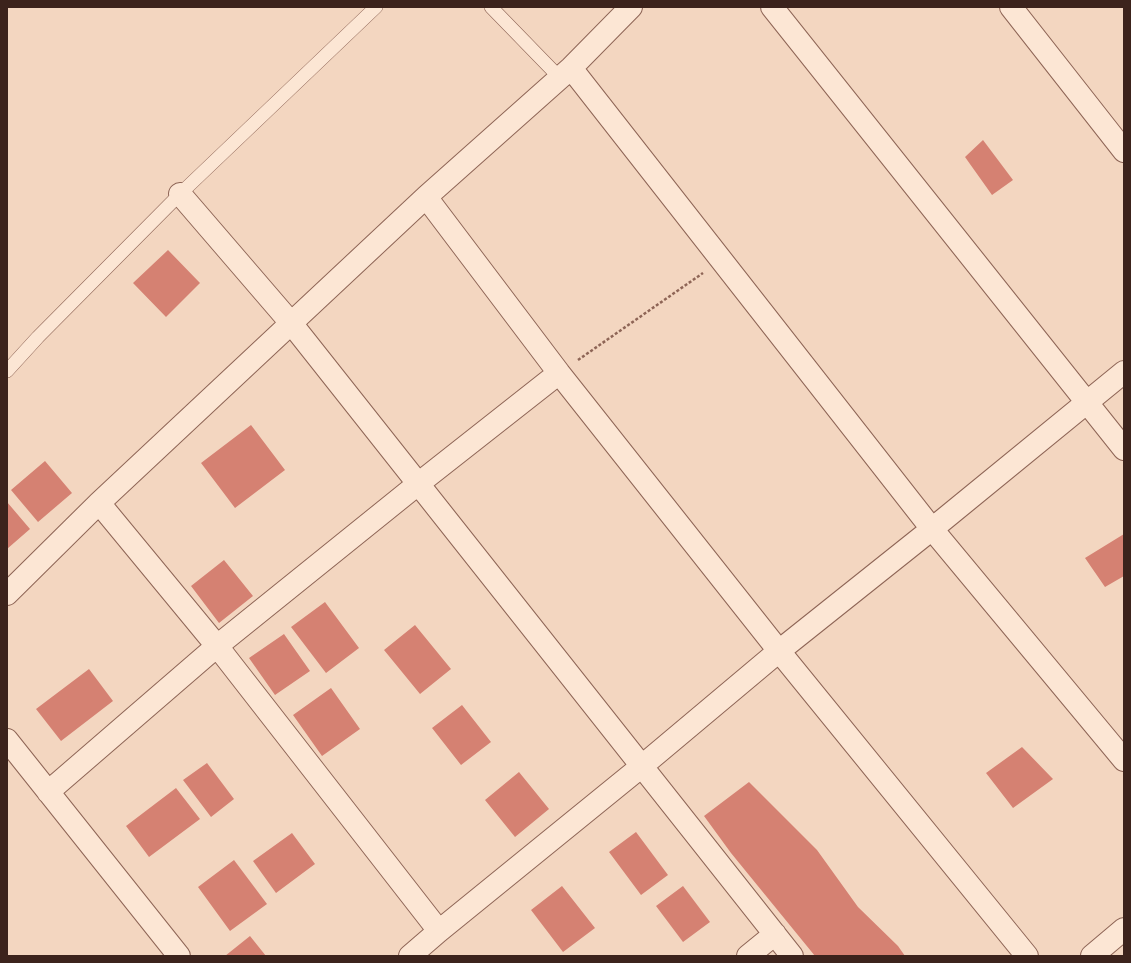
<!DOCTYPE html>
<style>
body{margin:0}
#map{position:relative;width:1131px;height:963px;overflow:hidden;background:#f3d6c0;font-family:"Crimson Pro",serif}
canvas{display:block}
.frame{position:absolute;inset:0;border:8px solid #3c231c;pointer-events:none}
</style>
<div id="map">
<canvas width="1131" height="963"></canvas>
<div class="frame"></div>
</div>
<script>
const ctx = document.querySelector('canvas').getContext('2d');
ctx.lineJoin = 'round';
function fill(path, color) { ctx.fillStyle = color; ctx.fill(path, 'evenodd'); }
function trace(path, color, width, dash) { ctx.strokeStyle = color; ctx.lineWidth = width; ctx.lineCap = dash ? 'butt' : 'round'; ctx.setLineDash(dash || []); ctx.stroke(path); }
const building = new Path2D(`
 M983,140L1013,180L992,195L965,157Z
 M168,250L200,283L166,317L133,283Z
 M251,425L285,470L235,508L201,463Z
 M45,461L72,493L38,522L11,490Z
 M7,502L30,529L7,549Z
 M1124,534V576L1105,587L1085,558Z
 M224,560L253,596L219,623L191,586Z
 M325,602L359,648L326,673L291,627Z
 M415,625L451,669L420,694L384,650Z
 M284,634L310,671L275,695L249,658Z
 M89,669L113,701L61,741L36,709Z
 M331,688L360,729L322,756L293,715Z
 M462,705L491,742L461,765L432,728Z
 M1022,747L1053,779L1013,808L986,773Z
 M207,763L234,799L211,817L183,780Z
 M519,772L549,809L515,837L485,800Z
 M749,782L817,850L858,907L898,946L905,956H815L731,853L704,816Z
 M176,788L200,819L149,857L126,826Z
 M636,832L668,875L641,895L609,852Z
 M292,833L315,864L276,893L253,861Z
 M234,860L267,904L230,931L198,887Z
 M562,886L595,928L563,952L531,910Z
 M683,886L710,922L683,942L656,906Z
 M250,936L266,956H225Z`);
const path = new Path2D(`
 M578,360L703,273`);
const service = new Path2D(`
 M491,7L560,78
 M7,371L38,337L180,194L376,7`);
const minor = new Path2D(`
 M772,7L1124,449
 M1011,7L1124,151
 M571,68L932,529L1124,760
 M180,194L291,323L792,956
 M426,197L559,373L779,651L1027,956
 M99,503L217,646L439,931
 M7,594L99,503L426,197L571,68L631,7
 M7,740L179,956
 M48,792L217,646L418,484L559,373
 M410,956L439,931L642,766L779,651L932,529L1124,372
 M748,956L775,934
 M1092,956L1124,929`);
fill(building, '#d58172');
trace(service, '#8e6556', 14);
trace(minor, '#8e6556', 24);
trace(path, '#8e6556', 2.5, [3, 2]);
trace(service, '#fce6d4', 13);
trace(minor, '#fce6d4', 22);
</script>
